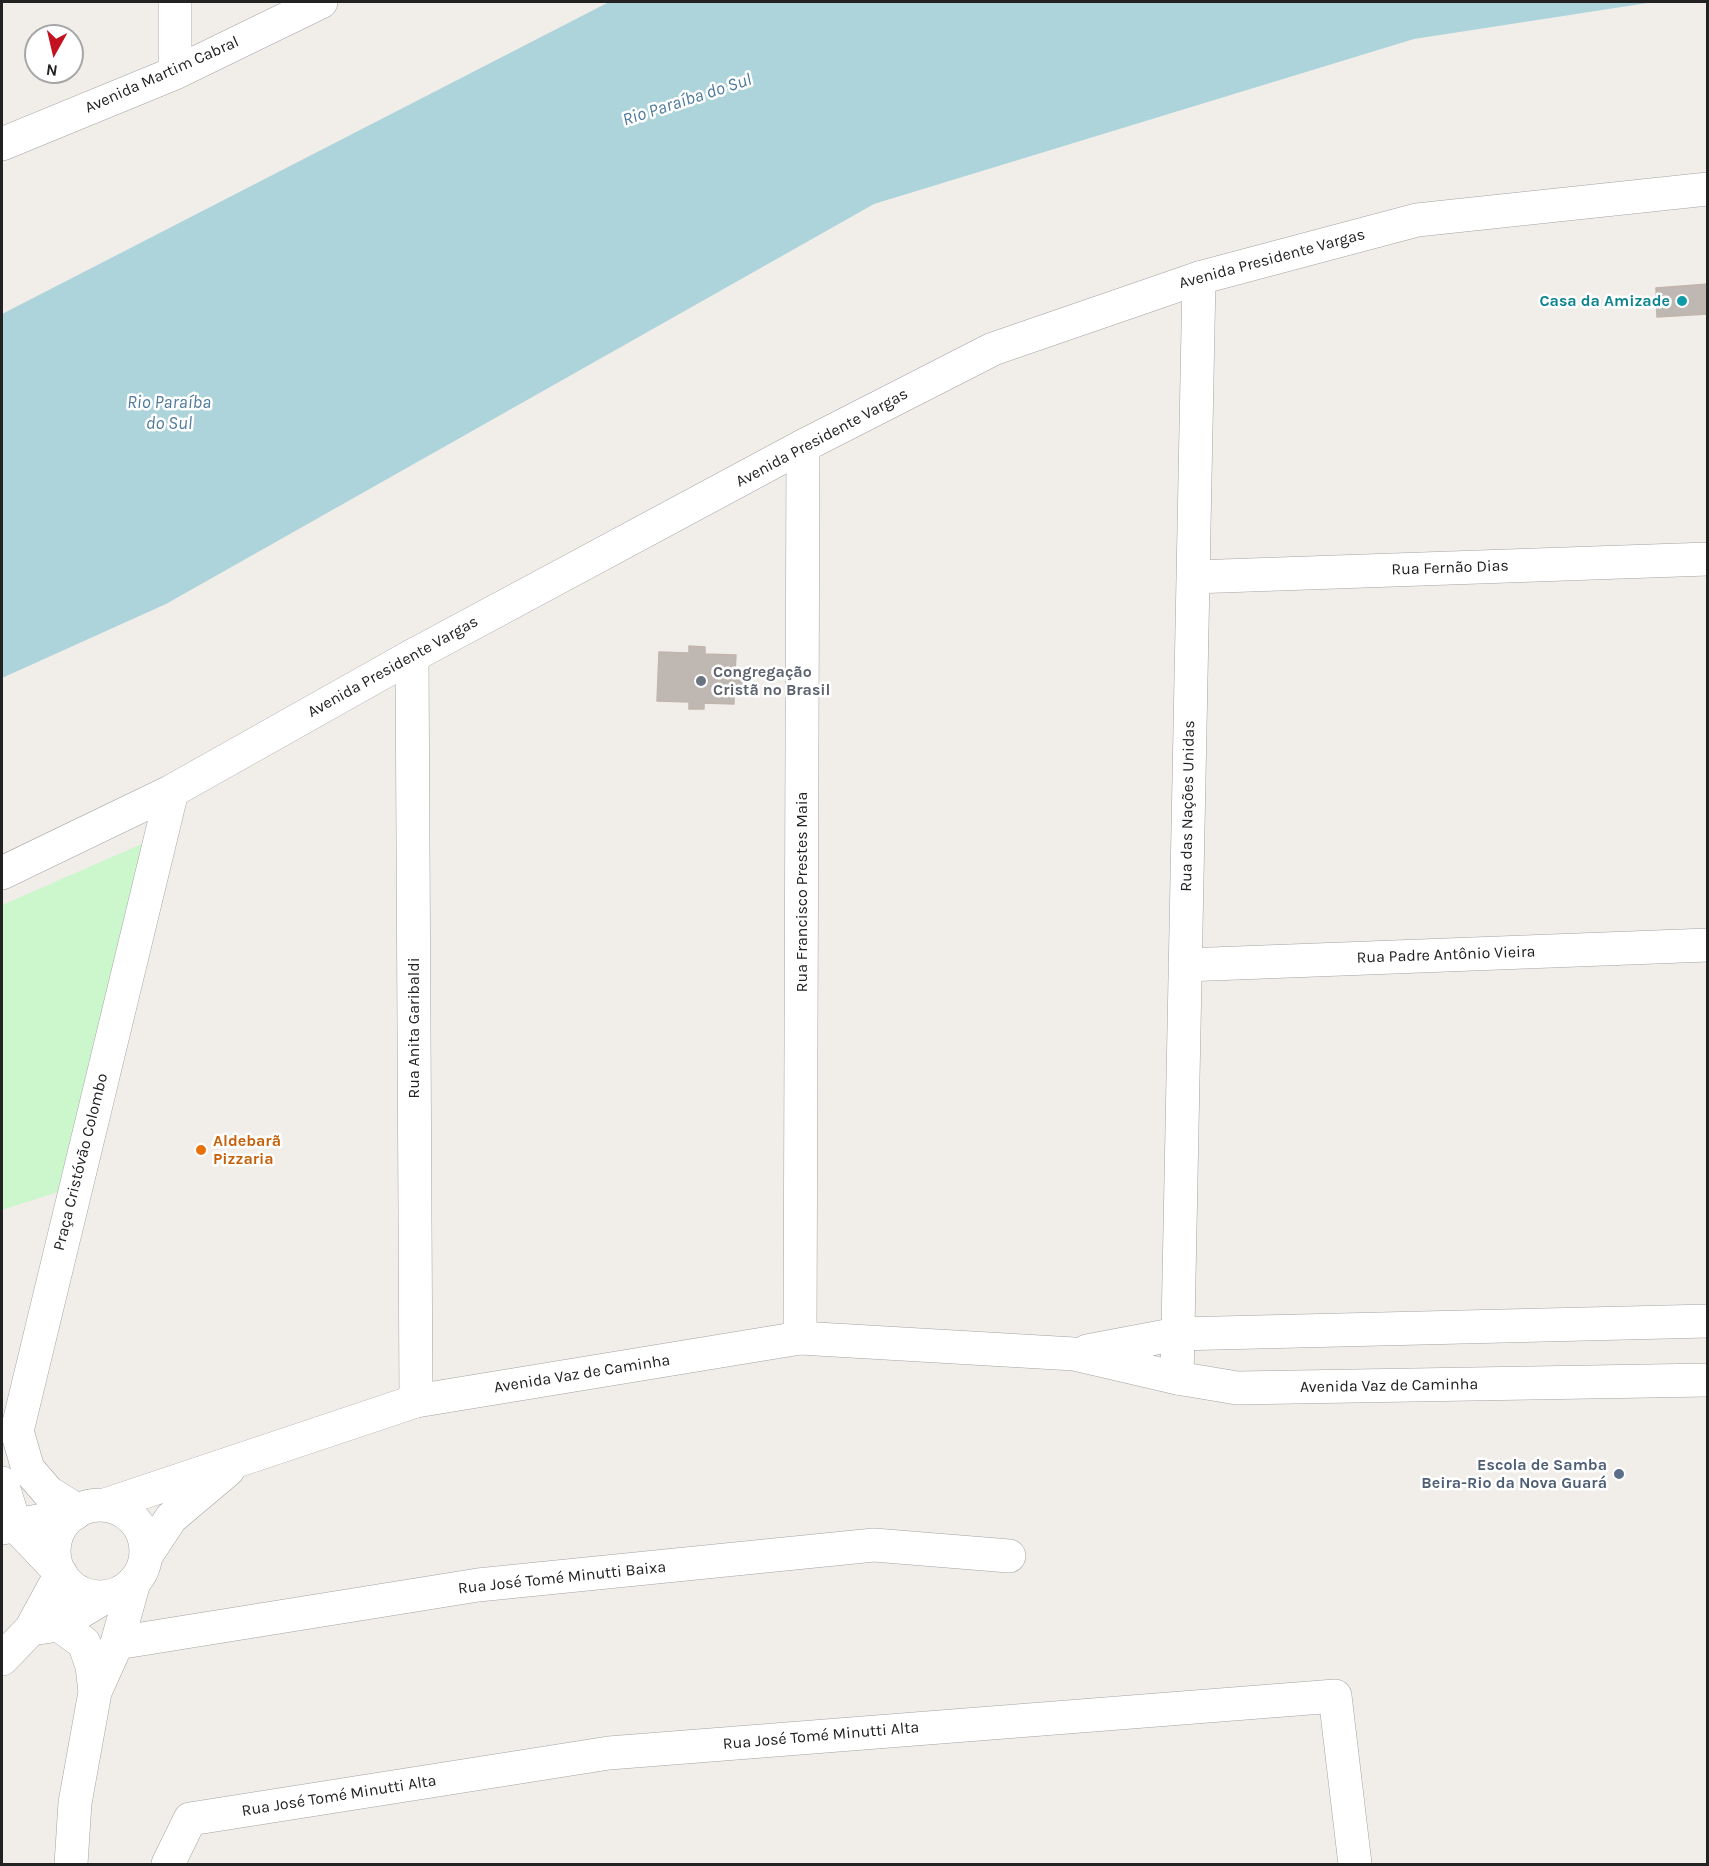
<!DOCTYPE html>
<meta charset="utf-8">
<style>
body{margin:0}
#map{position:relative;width:1709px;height:1866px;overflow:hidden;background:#f1eeea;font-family:Karla,sans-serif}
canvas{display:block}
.frame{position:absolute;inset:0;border:3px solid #222;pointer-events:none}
.north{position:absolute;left:24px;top:24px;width:60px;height:60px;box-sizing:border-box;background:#fff;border:2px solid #a7a7a7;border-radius:50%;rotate:188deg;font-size:16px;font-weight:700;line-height:24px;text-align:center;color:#222}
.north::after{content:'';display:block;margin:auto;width:21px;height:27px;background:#c3111f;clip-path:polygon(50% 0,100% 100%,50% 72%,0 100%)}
</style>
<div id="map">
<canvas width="1709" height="1866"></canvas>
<div class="frame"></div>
<div class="north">N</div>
</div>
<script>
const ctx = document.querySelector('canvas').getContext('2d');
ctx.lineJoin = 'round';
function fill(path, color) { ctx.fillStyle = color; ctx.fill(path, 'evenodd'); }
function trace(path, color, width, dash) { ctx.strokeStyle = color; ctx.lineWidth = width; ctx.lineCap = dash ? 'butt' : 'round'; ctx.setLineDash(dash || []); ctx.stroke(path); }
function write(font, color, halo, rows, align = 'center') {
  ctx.font = font + ' Karla,sans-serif'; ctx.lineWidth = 5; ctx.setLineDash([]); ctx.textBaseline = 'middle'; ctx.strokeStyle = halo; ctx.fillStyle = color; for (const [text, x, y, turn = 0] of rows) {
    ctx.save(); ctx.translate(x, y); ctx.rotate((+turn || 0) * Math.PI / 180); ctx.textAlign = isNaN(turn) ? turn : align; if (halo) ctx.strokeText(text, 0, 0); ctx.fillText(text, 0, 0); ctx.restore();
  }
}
const park = new Path2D(`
 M144,843L58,1192L2,1210V905Z`);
const water = new Path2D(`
 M609,2H1654L1414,39L874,204L166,604L2,678V314Z`);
const building = new Path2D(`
 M1708,284V314L1657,317L1656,288Z
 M689,646L705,647V654L736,655L735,671H744L743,691H734V704L704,703V709H689V702L657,701L659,652L689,653Z`);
const minor = new Path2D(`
 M175,73V2
 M2,144L175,73L321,2
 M1193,577L1708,559
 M412,656L416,1401
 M1185,965L1708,945
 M800,1338L803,446
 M1177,1378L1199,278
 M2,1528L74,1514
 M59,1625L105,1597
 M31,1629L59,1625L84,1643L92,1666L95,1692
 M117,1643L478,1585L874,1545L1009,1556
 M2,1659L31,1629L61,1574
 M71,1864L75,1803L95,1692L117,1643L134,1582
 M168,1864L190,1819L609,1753L1335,1696L1355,1864`);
const tertiary = new Path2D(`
 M2,873L172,791L412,656L803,446L993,349L1199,278L1417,220L1708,189
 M1087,1351L1177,1334L1708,1321
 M2,1483L15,1525L58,1570
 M105,1505L416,1401L800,1338L1074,1354L1177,1378L1237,1388L1708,1380
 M54 1551a46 46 0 1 1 92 0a46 46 0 1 1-92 0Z
 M78,1511L48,1492L28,1469L17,1431L172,791
 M146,1556L171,1518L228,1470`);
const markers = [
 [1682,301,6,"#0f9aa8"],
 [701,681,6,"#6b7280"],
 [201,1150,6,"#e8710a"],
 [1619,1474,6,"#5c6f8a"]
];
const streetNames = [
 ["Avenida Martim Cabral",162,75,-24],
 ["Avenida Presidente Vargas",1272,259,-15],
 ["Avenida Presidente Vargas",822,438,-28],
 ["Rua Fernão Dias",1450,568,-2],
 ["Avenida Presidente Vargas",393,667,-29],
 ["Rua das Nações Unidas",1188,806,-89],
 ["Rua Francisco Prestes Maia",802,892,-90],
 ["Rua Padre Antônio Vieira",1446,955,-2],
 ["Rua Anita Garibaldi",414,1028,-90],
 ["Praça Cristóvão Colombo",81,1162,-76],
 ["Avenida Vaz de Caminha",582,1374,-9],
 ["Avenida Vaz de Caminha",1389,1386,-1],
 ["Rua José Tomé Minutti Baixa",562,1578,-6],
 ["Rua José Tomé Minutti Alta",821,1736,-5],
 ["Rua José Tomé Minutti Alta",339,1796,-9]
];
const cultureNames = [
 ["Casa da Amizade",1670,301]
];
const worshipNames = [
 ["Congregação",713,672],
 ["Cristã no Brasil",713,690]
];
const foodNames = [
 ["Aldebarã",213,1141],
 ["Pizzaria",213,1159]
];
const serviceNames = [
 ["Escola de Samba",1607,1465],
 ["Beira-Rio da Nova Guará",1607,1483]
];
const waterNames = [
 ["Rio Paraíba do Sul",687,100,-18],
 ["Rio Paraíba",169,403],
 ["do Sul",169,424]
];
fill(park, '#ccf6cc');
fill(water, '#aed4db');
fill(building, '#bfb7b2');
trace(building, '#c2b5ad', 1.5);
trace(minor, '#a3a3a3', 34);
trace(tertiary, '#a3a3a3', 34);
trace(minor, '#fff', 33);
trace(tertiary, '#fff', 33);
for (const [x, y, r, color] of markers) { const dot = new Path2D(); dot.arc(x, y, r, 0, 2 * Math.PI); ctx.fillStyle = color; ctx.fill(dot); trace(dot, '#fff', 2); }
write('16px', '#222', '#fff', streetNames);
write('bold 16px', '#0d838f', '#fff', cultureNames, 'right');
write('bold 16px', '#5b616d', '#fff', worshipNames, 'left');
write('bold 16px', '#c56008', '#fff', foodNames, 'left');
write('bold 16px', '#4e5e75', '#fff', serviceNames, 'right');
write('italic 18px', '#4e7a9c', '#fff', waterNames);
</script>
